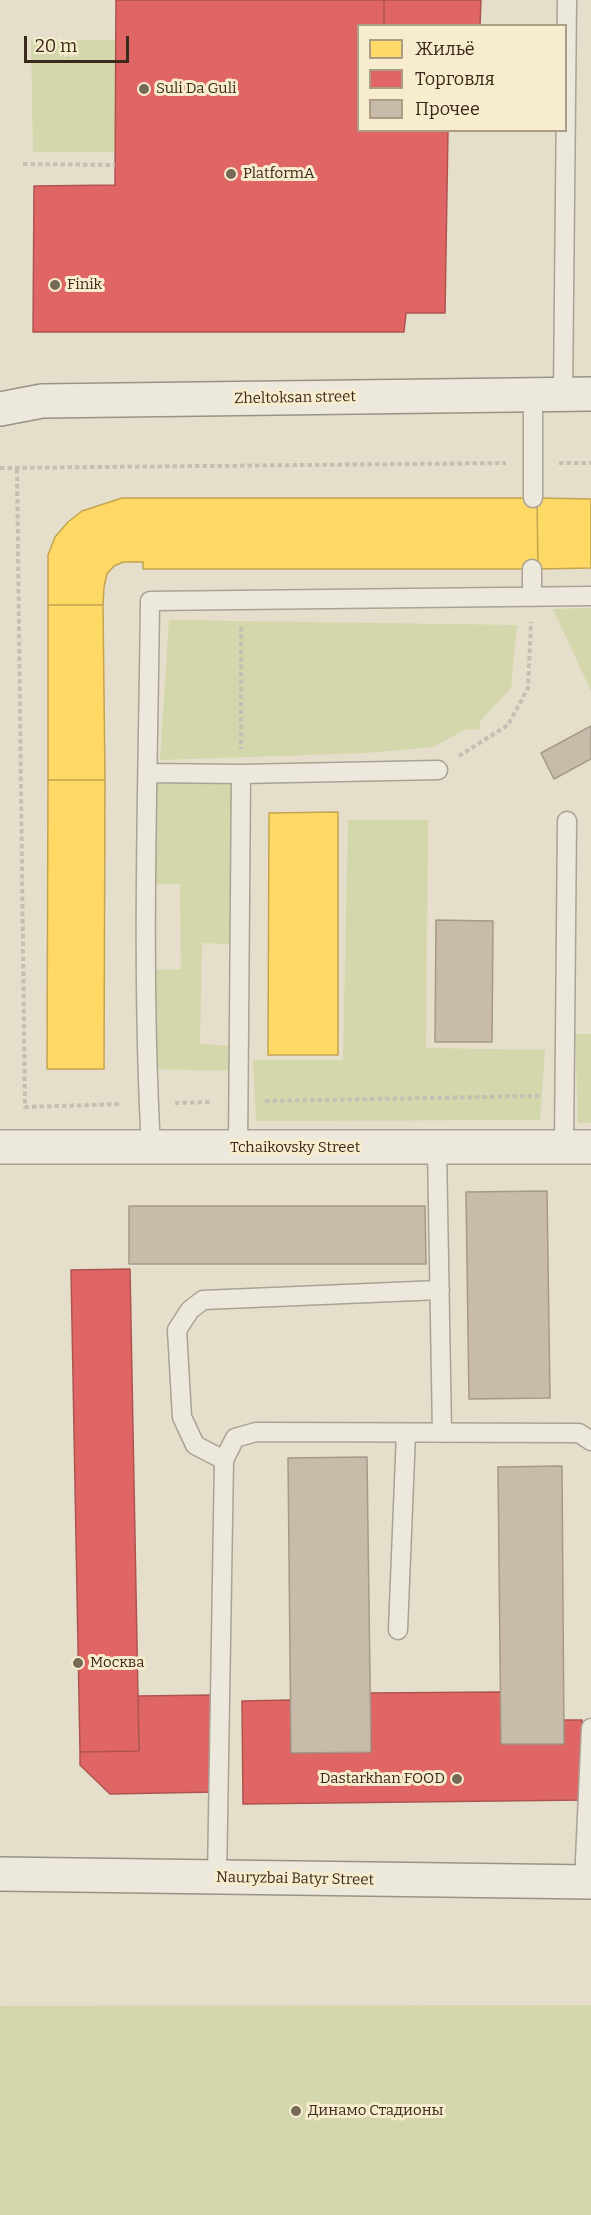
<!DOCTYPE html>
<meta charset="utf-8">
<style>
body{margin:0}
#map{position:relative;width:591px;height:2215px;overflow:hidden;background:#e5deca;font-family:Bitter,serif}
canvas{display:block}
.legend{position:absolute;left:357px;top:24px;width:210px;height:108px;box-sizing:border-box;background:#f8ecce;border:2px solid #ac9e86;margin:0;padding:8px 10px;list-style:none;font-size:18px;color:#392a1b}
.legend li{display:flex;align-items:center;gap:12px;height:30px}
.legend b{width:30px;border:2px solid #ac9e86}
.scale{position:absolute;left:24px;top:36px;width:105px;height:27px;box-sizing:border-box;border:3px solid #392a1b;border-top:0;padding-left:8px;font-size:18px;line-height:21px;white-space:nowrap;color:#392a1b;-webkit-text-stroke:4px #f8ecce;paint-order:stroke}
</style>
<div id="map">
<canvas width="591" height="2215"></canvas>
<ul class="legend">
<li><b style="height:16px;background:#ffd966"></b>Жильё</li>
<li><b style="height:16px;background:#e06666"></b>Торговля</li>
<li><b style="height:16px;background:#c9bbaa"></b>Прочее</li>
</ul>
<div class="scale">20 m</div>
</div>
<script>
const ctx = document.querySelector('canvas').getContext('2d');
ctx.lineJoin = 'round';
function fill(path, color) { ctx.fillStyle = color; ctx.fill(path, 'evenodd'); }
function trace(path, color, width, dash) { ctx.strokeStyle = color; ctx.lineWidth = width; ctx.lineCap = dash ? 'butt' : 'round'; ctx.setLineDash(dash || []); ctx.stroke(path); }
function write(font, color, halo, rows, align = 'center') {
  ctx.font = font + ' Bitter,serif'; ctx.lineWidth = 6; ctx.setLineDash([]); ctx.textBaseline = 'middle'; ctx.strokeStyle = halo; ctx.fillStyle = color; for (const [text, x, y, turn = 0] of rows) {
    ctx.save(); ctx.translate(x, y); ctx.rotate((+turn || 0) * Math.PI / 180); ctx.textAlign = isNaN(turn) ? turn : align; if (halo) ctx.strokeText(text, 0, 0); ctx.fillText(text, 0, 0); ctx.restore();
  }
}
const green = new Path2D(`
 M116,40L115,152H33L31,41Z
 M591,608V691L553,609Z
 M169,620L517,625L511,688L480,721V729L464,730L433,747L366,753L160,760Z
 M156,778L235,780L231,944L202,943L200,1044L234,1046L233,1071L152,1069L153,970L181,969L180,884H151Z
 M348,820H428L426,1048L545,1050L540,1120L256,1121L253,1060H343Z
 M575,1034H591V1123H578Z
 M591,2005V2215H0V2006Z`);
const homes = new Path2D(`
 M122,498H537L538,569H143V562H123L114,566L107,574L104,587L103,605H48V555L55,537L68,522L82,511Z
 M537,498L591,499V568L538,569Z
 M48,605H103L105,780H48Z
 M48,780H105L104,1069H47Z
 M338,812V1055H268L269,813Z`);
const shops = new Path2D(`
 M116,0H384V26H358V130H448L445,313H406L404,332H33L34,186L115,185Z
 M384,0H481L480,26H384Z
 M130,1269L139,1751L80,1752L71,1270Z
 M501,1692V1744H564V1720H582L583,1800L243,1804L242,1701L291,1700V1753L371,1752L370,1693Z
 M214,1695L216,1792L110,1794L80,1765V1752L139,1751L138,1696Z`);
const building = new Path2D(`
 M591,726V759L554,779L541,753Z
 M436,920L493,921L492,1042H435Z
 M547,1191L550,1398L469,1399L466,1192Z
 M129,1206H425L426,1264H129Z
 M367,1457L371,1752L291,1753L288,1458Z
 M562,1466L564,1744H501L498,1467Z`);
const path = new Path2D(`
 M23,164L115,165
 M559,463H591
 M0,468L506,463
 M17,469L25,1107L122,1104
 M241,627V749
 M459,756L508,725L528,688L531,622
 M265,1101L539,1096
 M175,1103L212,1102`);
const service = new Path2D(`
 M563,394L567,0
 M533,498V394
 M532,597V569
 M149,773L241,774L238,1148
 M241,774L438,770
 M564,1147L567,821
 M151,1148C141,966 148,783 150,601L591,596
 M437,1148L442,1433
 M224,1460L195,1445L182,1417L177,1330L190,1310L203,1300L440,1290
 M398,1630L406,1433
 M217,1878L224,1460L235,1438L256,1432L579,1433L591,1441
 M584,1882L591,1728`);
const minor = new Path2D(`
 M0,1147H591`);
const secondary = new Path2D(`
 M0,409L42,401L591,394
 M0,1874L591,1882`);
const markers = [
 [144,89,6,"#756958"],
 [231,174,6,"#756958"],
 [55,285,6,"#756958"],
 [78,1663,6,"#756958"],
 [457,1779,6,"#756958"],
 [296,2111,6,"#756958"]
];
const poiNames = [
 ["Suli Da Guli",156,89],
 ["PlatformA",243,174],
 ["Finik",67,285],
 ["Москва",90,1663],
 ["Dastarkhan FOOD",445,1779,"right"],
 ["Динамо Стадионы",308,2111]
];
const streetNames = [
 ["Zheltoksan street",295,398,-1],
 ["Tchaikovsky Street",295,1148],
 ["Nauryzbai Batyr Street",295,1879,1]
];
fill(green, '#d4d6ab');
fill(homes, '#ffd966');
trace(homes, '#c4a450', 1.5);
fill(shops, '#e06666');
trace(shops, '#ae5450', 1.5);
fill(building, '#c9bbaa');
trace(building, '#a59989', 1.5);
trace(service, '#aaa294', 21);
trace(minor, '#aaa294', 36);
trace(secondary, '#999284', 36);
trace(path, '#c5bfb3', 4, [4.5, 3]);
trace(service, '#ede8dc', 18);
trace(minor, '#ede8dc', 33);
trace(secondary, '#ede8dc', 33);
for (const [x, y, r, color] of markers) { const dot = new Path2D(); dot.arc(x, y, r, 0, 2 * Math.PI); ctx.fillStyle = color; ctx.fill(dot); trace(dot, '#f8ecce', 2); }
write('15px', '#392a1b', '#f8ecce', poiNames, 'left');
write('15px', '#392a1b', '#f8ecce', streetNames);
</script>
